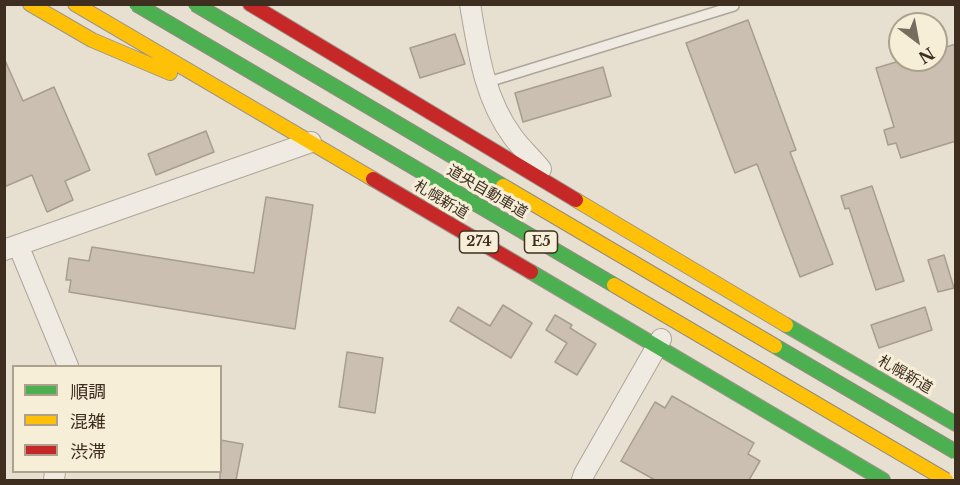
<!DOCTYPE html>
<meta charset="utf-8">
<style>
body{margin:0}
#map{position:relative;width:960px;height:485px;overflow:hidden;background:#e7e0d1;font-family:"Libre Baskerville","Noto Sans JP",serif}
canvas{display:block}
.frame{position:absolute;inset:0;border:6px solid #3d2e20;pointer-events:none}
.legend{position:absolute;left:12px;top:365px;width:210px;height:108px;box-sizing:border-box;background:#f7eed8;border:2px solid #ada18e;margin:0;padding:8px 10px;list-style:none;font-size:18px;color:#3d2e20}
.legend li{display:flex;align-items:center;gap:12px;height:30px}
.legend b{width:30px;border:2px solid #ada18e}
.north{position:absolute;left:888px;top:12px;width:60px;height:60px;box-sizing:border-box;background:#f7eed8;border:2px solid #ada18e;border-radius:50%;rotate:148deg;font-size:16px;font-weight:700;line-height:24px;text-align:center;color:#3d2e20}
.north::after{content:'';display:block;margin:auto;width:21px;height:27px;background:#786c5e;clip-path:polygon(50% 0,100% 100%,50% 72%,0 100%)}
</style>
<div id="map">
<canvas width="960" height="485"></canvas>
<div class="frame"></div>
<ul class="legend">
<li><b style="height:8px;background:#4caf50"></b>順調</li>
<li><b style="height:8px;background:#ffc107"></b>混雑</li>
<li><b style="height:8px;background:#c62828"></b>渋滞</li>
</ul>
<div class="north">N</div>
</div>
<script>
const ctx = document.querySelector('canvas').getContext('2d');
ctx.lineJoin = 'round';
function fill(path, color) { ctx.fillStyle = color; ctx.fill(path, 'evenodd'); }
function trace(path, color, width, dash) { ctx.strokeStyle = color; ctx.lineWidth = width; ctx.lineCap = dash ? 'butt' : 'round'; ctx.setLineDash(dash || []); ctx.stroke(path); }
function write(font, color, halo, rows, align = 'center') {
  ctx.font = font + ' "Libre Baskerville","Noto Sans JP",serif'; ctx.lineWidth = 6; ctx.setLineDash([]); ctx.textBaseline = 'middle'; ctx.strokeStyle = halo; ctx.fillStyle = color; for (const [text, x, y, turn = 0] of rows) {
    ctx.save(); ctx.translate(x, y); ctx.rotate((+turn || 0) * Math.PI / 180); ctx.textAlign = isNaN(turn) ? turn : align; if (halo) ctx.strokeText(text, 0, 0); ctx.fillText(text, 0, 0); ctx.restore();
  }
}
const building = new Path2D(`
 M748,20L796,150L790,152L833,264L800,277L757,164L735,173L686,43Z
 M455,34L465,64L420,78L410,48Z
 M956,44V141L901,158L896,143L888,145L884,130L894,127L876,68L903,60H936V50Z
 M4,58L23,101L54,87L90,170L65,181L73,200L47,212L32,175L4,187Z
 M603,67L611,96L523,122L515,93Z
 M206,131L214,152L156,175L148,154Z
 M872,186L904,281L876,290L849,208L845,209L841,196Z
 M266,197L313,205L295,329L69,292L71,280H66L69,258L89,261L92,247L254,273Z
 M944,255L954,288L938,292L928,260Z
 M503,305L532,323L511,358L450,321L458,307L490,326Z
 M925,307L932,330L879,348L871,325Z
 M555,315L572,325L570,328L596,344L577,375L555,362L567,343L546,330Z
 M347,352L383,358L375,413L339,407Z
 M672,396L754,443L748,454L760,461L749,480H655L621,461L655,402L665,408Z
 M220,440L243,444L236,480H220Z`);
const lane = new Path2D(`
 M485,83L734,6`);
const street = new Path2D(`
 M470,4C478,51 484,98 513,137C521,148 532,158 541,169
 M18,245L68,366
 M4,250L311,142
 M54,480L55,472
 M582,480L584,474L661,339`);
const fast = new Path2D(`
 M531,272L883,480
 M786,325L956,424`);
const slow = new Path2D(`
 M30,4L92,40L170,73
 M75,4L373,179
 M576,200L786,325`);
const jam = new Path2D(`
 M250,4L576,200
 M373,179L531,272`);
const fastBridge = new Path2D(`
 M136,4L614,285
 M195,4L503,186
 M775,346L956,452`);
const slowBridge = new Path2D(`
 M503,186L775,346
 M614,285L946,480`);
const shields = [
 [479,242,39],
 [541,242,33]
];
const shieldNames = [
 ["274",479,242],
 ["E5",541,242]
];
const streetNames = [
 ["道央自動車道",487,192,30],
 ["札幌新道",441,200,31],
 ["札幌新道",905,375,30]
];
fill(building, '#cbbfb2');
trace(building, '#a89c90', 1.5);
trace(lane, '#ada599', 12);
trace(street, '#ada599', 22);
trace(fast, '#9c958a', 16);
trace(slow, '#9c958a', 16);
trace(jam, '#9c958a', 16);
trace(lane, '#efebe3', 9);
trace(street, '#efebe3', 20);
trace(fast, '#4caf50', 14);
trace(slow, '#ffc107', 14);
trace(jam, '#c62828', 14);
trace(fastBridge, '#928b80', 16, []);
trace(slowBridge, '#928b80', 16, []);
trace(fastBridge, '#4caf50', 14);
trace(slowBridge, '#ffc107', 14);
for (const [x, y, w] of shields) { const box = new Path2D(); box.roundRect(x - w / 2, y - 11, w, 22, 4.5); ctx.fillStyle = '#f7eed8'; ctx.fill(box); trace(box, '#3d2e20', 1.5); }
write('bold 14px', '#3d2e20', null, shieldNames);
write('15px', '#3d2e20', '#f7eed8', streetNames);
</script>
